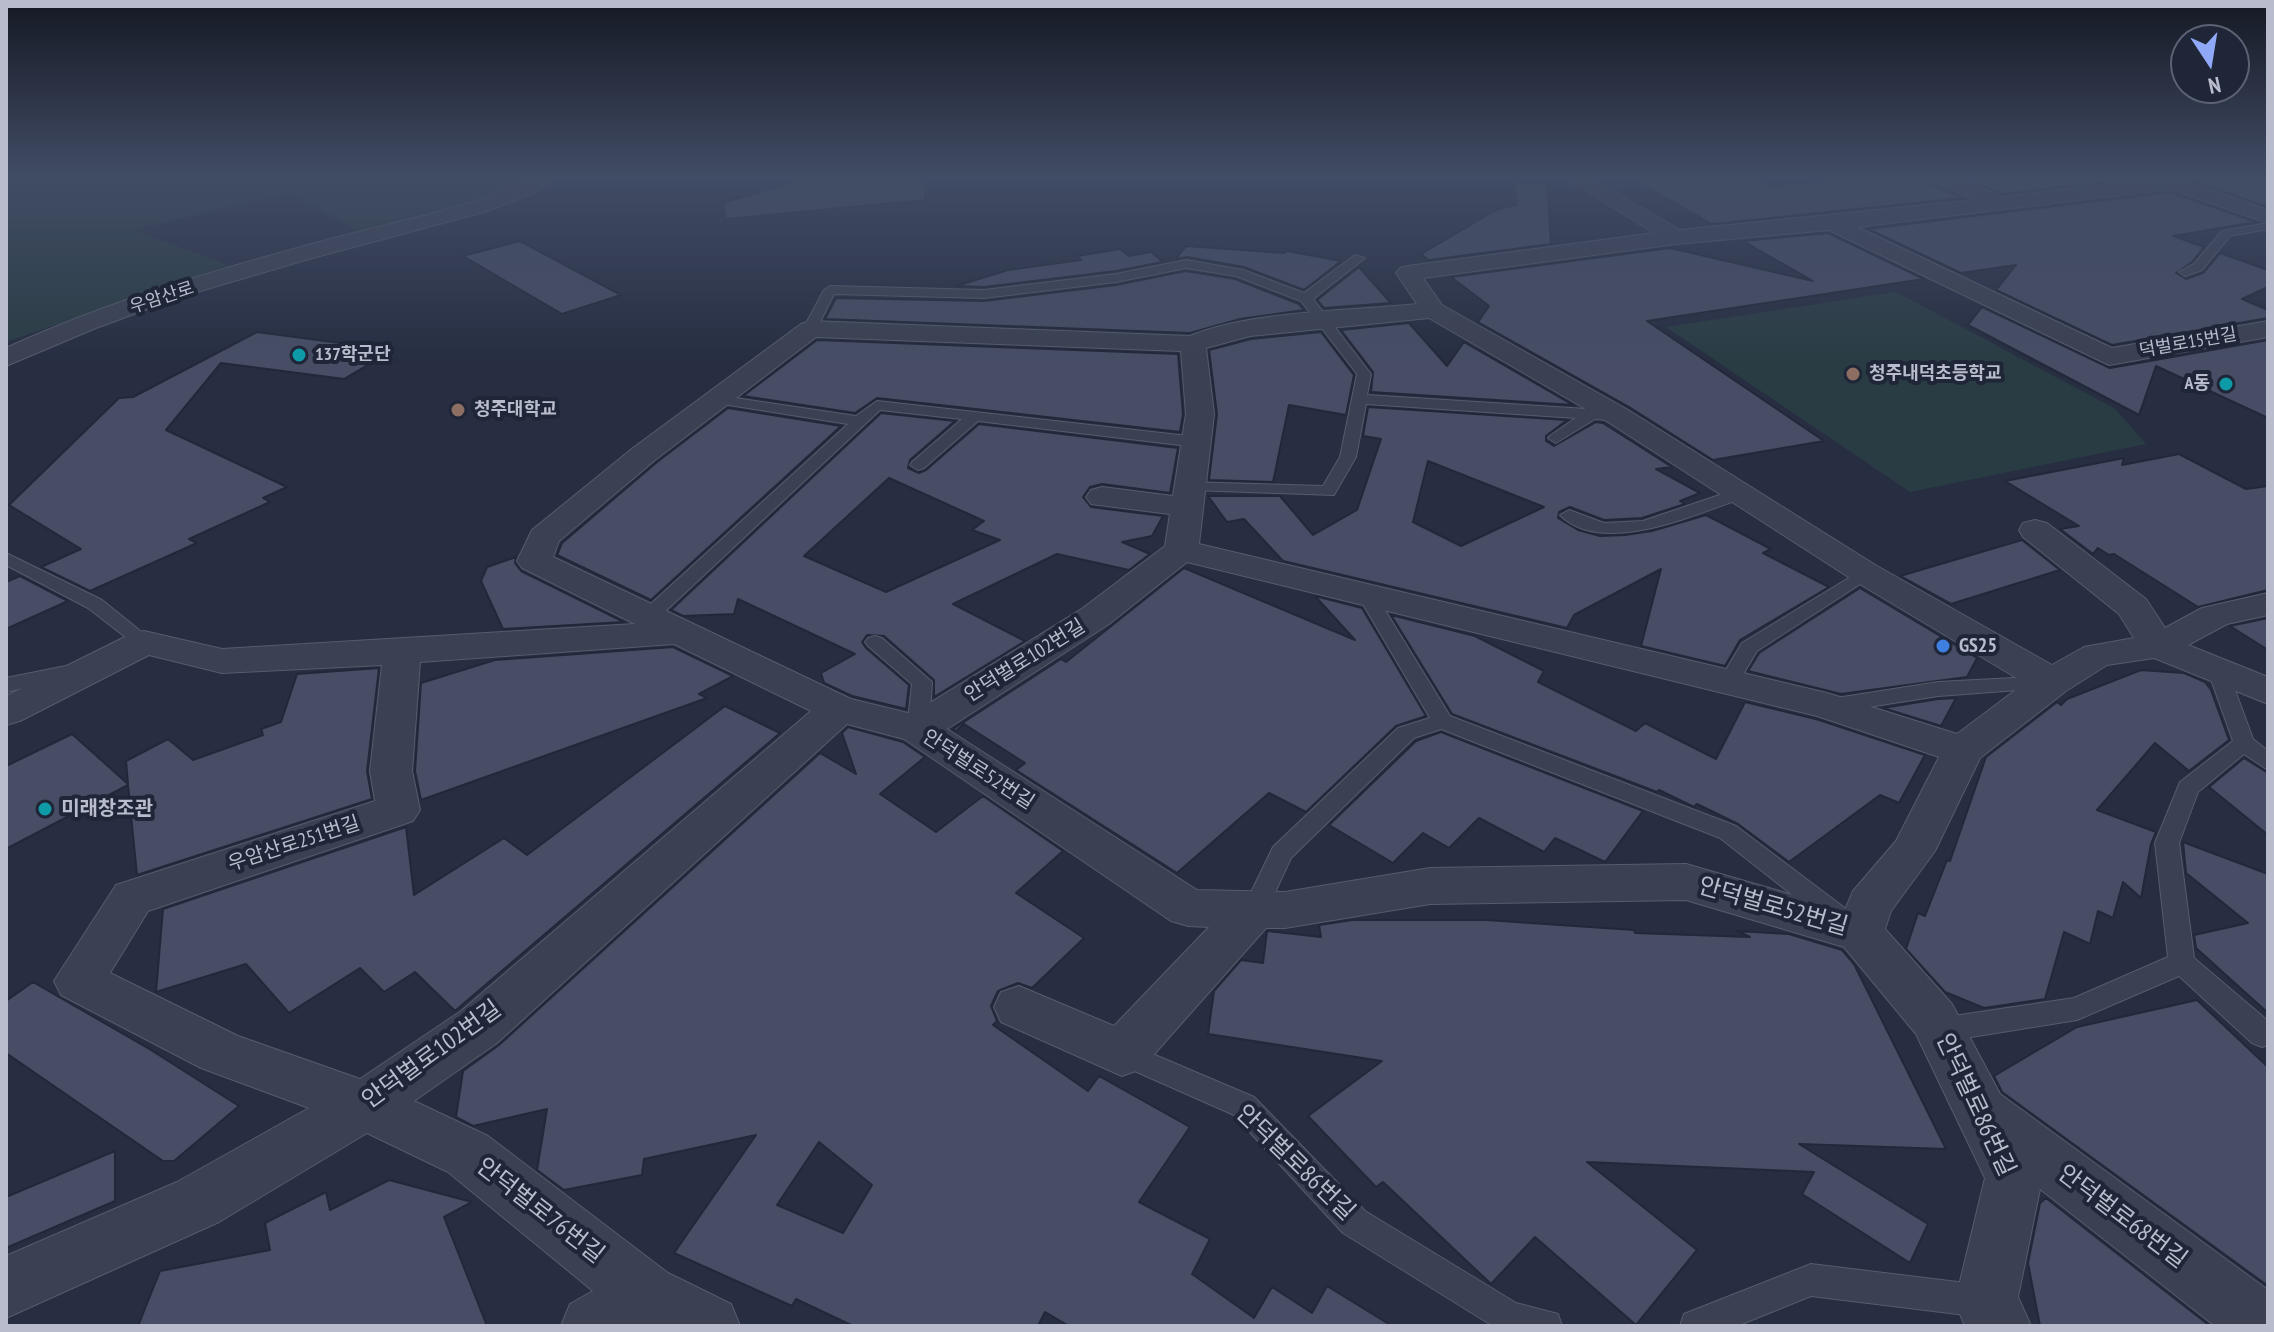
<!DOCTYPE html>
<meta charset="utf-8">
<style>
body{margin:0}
#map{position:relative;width:2274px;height:1332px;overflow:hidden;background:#272e42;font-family:"PT Sans Narrow",sans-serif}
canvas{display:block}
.frame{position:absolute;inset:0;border:8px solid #b8bccc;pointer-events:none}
.north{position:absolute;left:2170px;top:24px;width:80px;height:80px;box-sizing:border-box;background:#1f2637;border:2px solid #5c6273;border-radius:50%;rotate:168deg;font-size:22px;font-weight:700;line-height:32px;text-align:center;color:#b8bccc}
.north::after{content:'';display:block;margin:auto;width:28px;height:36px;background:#90a8f8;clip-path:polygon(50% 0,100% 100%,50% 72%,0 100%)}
</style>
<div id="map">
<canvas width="2274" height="1332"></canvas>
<div class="frame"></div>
<div class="north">N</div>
</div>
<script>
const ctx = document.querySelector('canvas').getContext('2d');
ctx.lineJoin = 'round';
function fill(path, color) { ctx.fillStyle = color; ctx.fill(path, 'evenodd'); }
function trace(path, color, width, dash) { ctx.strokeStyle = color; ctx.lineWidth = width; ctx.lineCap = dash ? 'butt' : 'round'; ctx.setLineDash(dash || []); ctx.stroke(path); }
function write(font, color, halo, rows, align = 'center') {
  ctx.font = font + ' "PT Sans Narrow","Noto Sans KR",sans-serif'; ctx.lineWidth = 8; ctx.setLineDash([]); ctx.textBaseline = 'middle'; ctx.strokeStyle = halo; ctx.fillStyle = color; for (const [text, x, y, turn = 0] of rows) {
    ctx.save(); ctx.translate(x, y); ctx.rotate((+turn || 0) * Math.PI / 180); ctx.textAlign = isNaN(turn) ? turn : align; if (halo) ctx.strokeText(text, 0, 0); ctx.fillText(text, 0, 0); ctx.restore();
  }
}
const green = new Path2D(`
 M6,176H538L505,195L361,232L289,193L133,230L228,265L6,342Z
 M1896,292L2114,408L2146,444L1910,492L1666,327Z`);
const building = new Path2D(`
 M792,176H924L925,200L726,219L723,203L793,182Z
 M1628,176H1751L1772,186L1867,176H1923L1928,183L1963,198L1712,224Z
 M1960,176H2138L2139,178L2003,194Z
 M2179,176H2268V207Z
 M1515,182L1547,184L1551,244L1429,260L1421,254L1496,210L1516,205Z
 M2170,192L2256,222L2173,236L2204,247L2192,262L2176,273L2186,279L2203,273L2220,253L2268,270V287L2242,299L2268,310V318L2112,345L1996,290L2016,265L1961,273L1868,229Z
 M1828,233L1924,279L1647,321L1824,441L1713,460L1629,407L1478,322L1489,306L1451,277L1670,248L1813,281L1743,241Z
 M520,241L621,295L562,314L463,256Z
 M1186,246L1284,253L1287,251L1341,261L1304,290L1244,267L1187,257L1176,259Z
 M1120,249L1129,256L1151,252L1163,262L1116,271L984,287L956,286L1008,270L1081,260L1077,256Z
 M1359,267L1391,303L1324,308L1317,300Z
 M1186,271L1235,279L1299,304L1304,310L1240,319L1190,333L825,319L836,298L984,301L1116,285Z
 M1982,307L2110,368L2268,340V418L2156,366L2139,415L1968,325Z
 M1409,323L1447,366L1464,342L1573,405L1371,392L1373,372L1341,330Z
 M257,332L393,350L344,379L221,363L166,430L287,487L263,498L270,502L189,539L197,543L90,591L41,567L81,549L9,505L119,398L133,397Z
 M1321,332L1354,375L1346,415L1289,405L1273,482L1209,480L1217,414L1209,350L1251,339Z
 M817,340L1178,354L1183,414L1180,432L877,398L855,413L743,396Z
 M1368,407L1567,420L1546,436V441L1554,446L1596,422L1603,423L1672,467L1656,469L1700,493L1680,501L1685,504L1642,518L1604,520L1570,507L1559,512L1558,518L1578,530L1600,536L1625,535L1652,531L1706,515L1771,549L1763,553L1829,587L1740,640L1725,666L1641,646L1661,569L1574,615L1567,628L1283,561L1244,519L1227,522L1208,496H1280L1313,535L1357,510L1381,439L1363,436ZM1428,461L1544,507L1461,546L1413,522Z
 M728,408L841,426L651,600L557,555L562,543L657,462Z
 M881,413L955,421L910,460L908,468L919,473L926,470L979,424L1178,448L1170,493L1102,484L1090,487L1083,497L1091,507L1163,516L1152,536L1122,542L1150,554L1129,570L1057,554L953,604L1025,641L934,697V680L884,636L867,635L862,642L866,648L909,685L906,709L852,696L824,683L821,673L855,654L738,599L734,614L683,616L671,610ZM889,478L984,521L972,530L1000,540L886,592L804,556Z
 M2179,454L2246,489L2268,486V590L2198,607L2114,554L2109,555L2098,548L2093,554L2060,529L2079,526L2005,481L2124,458L2122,465Z
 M2022,540L2060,570L1951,604L1900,576Z
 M516,557L515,563L521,571L624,622L503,629L481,581L487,567Z
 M1184,568L1355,640L1315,596L1362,608L1426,716L1396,726L1306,812L1269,793L1177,873L1016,770L1025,763L964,724L956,731L953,729L1061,659L1066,662Z
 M20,576L68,601L6,629V582Z
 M1860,588L1977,658L1967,677L1841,694L1748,671L1759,653Z
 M1391,615L1475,636L1544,671L1538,682L1636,731L1645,723L1716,759L1745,702L1816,719L1925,755L1899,803L1880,795L1789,862L1738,824L1697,804L1694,807L1659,790L1657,792L1452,714Z
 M2268,618V650L2230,626Z
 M673,647L733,676L699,694L707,698L421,800L415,771L421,683L495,660Z
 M379,668L367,771L372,799L137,875L128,785L6,849V766L72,734L128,784L126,761L168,739L193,760L263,735L261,729L281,722L297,674Z
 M2141,670L2184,673L2205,682L2211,690L2229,740L2189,771L2155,743L2097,810L2156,832L2151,844L2141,898L2123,882L2113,918L2098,911L2090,944L2064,932L2045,999L1984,1008L1945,992L1906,949L1918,913L1925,916L1947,860L1950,861L1986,757L2057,702L2061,705L2067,699Z
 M1956,698L1941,726L1883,708L1938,699Z
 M725,706L780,733L455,1011L415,972L384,992L360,968L289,1013L246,964L156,992L163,909L406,827L414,895L504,838L527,855Z
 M848,727L903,742L925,757L880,794L936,832L983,796L1063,851L1016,893L1084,938L1032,988L1018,983L998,991L991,1006L997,1021L993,1025L1088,1091L1099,1076L1190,1127L1139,1202L1210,1239L1192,1274L1254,1318L1272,1287L1312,1313L1327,1286L1392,1326H1069L1045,1312L1038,1326H853L796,1299L792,1306L674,1253L756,1135L644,1159L642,1175L564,1190L537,1170L547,1109L473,1126L456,1117L463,1071L499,1045L820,753L856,774L842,733ZM819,1142L872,1185L843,1233L777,1205Z
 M1441,732L1643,811L1605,862L1555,838L1544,852L1479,818L1449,848L1423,833L1393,863L1329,825L1416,741Z
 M2244,758L2268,773V835L2209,787Z
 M2183,842L2268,874V1013L2196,948L2194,935L2248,923L2186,873Z
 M1352,920H1486L1634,930L1635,933L1750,937L1737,931L1789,934L1842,950L1854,964L1946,1149L1799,1144L1928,1224L1910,1263L1802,1194L1814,1172L1587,1162L1697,1250L1636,1325L1535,1237L1491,1284L1383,1182L1376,1187L1308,1116L1382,1061L1208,1034L1214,991L1241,960L1263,963L1267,931L1321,937L1319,925Z
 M33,982L151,1050L239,1106L174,1161H163L6,1053V1001Z
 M2197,1000L2268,1067V1286L2002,1092L1994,1076L2077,1027Z
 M115,1151V1201L6,1248V1197Z
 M389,1180L472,1202L444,1217L487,1326H138L160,1271L270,1250L265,1223L326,1192L330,1210Z
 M2046,1198L2210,1326H2040L2028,1263L2040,1203Z`);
const lane = new Path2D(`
 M2268,223V229L2230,236L2202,270L2185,276L2179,272L2194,264L2222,231Z
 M1355,255L1365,258L1313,299L1371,374L1367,395L1618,411L1626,416L1618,421L1595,419L1556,443L1548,438L1551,435L1576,418L1366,404L1356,457L1334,495L1192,490L1186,488L1184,485L1186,482L1323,486L1340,457L1357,374L1301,301L1236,276L1186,268L1116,282L984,298L834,294L815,332L803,329L824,290L830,286L984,290L1116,274L1186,260L1243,270L1304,293Z
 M715,395L856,416L877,401L1197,437L1205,442L1197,447L978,421L924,468L918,470L910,465L912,462L962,419L880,410L656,620H642L639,616L642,612L848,424L710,402L708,399Z
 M1740,488L1748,493L1746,497C1698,513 1603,558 1560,515L1569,510L1604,523L1643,521Z
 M6,553L102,600L154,642L144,648L137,646L88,608L6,565Z
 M1865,568L1874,573L1871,577L1757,651L1735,688H1721L1718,683L1742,643Z
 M1366,588L1375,594L1450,716L1736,826L1850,912L1853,919L1850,926L1841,929L1832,926L1720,838L1441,729L1414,738L1291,858L1264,916L1255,919L1246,916L1243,909L1273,847L1398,728L1430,718L1357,594Z
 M875,636L882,638L932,682L929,729L926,734H910L907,729L912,684L868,646L865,642L868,638Z
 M71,665L81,671L78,675L6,692V678Z
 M2218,665L2228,671L2253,739L2268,751V770L2244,754L2198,792L2179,843L2194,958L2268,1021V1045L2262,1047L2252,1043L2179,976L2077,1020L1940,1042L1930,1038L1926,1030L1930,1022L1940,1018L2074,998L2168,957L2155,843L2180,782L2233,741L2208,671Z
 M2052,676L2062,682L2059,687L1938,696L1830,713L1820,706L1830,699L1938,682Z
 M1122,1041L1254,1097L1365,1211L1516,1303L1558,1314L1562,1326H1493L1343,1233L1234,1115L1112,1061L1108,1053L1112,1045Z
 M1811,1264L1982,1285L1993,1290L1998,1301L1993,1312L1982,1317L1811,1296L1737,1326H1680L1684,1314Z`);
const street = new Path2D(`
 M536,176H561L534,193L484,212L309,259L180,297L96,328L6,366V348C111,300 222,268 334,238C402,220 472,208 536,176Z
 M1563,176H1587L1680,230L1975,200L1929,180L1926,176H1953L2003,197L2144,180L2141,176H2170L2268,210V223L2170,189L1857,227L2112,348L2268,321V337L2109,365L1829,230L1676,244L1423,278L1442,305L1628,410L1877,566L2052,665L2084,647L2134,638L2119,614L2023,537L2019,530L2023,523L2035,520L2047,523L2146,599L2165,628L2202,608L2268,593V615L2227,624L2188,645L2268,677V704L2154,658L2107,665L2066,691L1980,758L1935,851L1891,911L1885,929L1952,1004L2000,1094L2268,1290V1326H2215L2040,1189L2018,1297L2031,1326H1965L1955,1302L1985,1178L1916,1034L1844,947L1686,900L1430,904L1285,928H1266L1141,1069L1122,1076L1001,1022L994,1007L1001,992L1019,986L1114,1026L1209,927L1188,926L1171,921L904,739L847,724L497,1043L414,1101L488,1136L668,1273L731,1304L740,1326H561L570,1304L593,1291L448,1172L367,1133L219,1222L6,1318V1256L177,1182L309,1108L201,1068L61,995L54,981L116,885L375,801L370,771L382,665L222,673L149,655L20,721L6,725V696L131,634L144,631L222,649L635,624L522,568L517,561L532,530L633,448L801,324L810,321L1190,336C1249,311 1351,311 1417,304L1396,273L1400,268L1408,266L1654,233ZM1429,318L1608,422L1853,580L2025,683L1957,734L1827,693L1199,544L1214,414L1206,348L1250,336ZM816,337L1181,351L1186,414L1173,496L1102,487L1091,490L1086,497L1091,504L1170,514L1165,546L1083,608L912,714L851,699L553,557L559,541L655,460ZM1187,562L1817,716L1939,757L1896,841L1853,891L1845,910L1686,864L1430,868L1285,892L1197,890L947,729L1109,624ZM674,644L811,711L461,1011L360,1079L238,1036L110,973L148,911L413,821L420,810L412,771L420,662Z`);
const markers = [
 [299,355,8,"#0f9aa8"],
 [1853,374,8,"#8d6e63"],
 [2226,384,8,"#0f9aa8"],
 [458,410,8,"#8d6e63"],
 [1943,646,8,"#3f7fe0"],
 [45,809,8,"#0f9aa8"]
];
const farStreetnames = [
 ["우암산로",162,298,-18],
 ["덕벌로15번길",2188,343,-10]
];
const farPoinames = [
 ["137학군단",315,355],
 ["청주내덕초등학교",1869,374],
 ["A동",2210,384,"right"],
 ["청주대학교",474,410]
];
const poiNames = [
 ["GS25",1959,646],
 ["미래창조관",61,809]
];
const streetNames = [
 ["안덕벌로102번길",1025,661,-32],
 ["안덕벌로52번길",978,770,33],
 ["우암산로251번길",294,844,-18]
];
const nearStreetnames = [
 ["안덕벌로52번길",1773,907,16],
 ["안덕벌로102번길",432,1055,-36],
 ["안덕벌로86번길",1975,1105,65],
 ["안덕벌로86번길",1295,1163,44],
 ["안덕벌로76번길",540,1211,38],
 ["안덕벌로68번길",2122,1217,37]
];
fill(green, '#293c43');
fill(building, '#464d64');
trace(building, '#222839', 2);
trace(lane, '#565c6c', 2);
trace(street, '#565c6c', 2);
fill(lane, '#3b4152');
fill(street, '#3b4152');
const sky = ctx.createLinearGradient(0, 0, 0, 362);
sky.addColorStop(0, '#151924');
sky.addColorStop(0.49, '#414c65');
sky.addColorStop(1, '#414c6500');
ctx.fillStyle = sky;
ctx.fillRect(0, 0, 2274, 362);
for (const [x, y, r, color] of markers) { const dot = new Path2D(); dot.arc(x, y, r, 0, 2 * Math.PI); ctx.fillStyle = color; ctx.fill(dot); trace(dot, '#1f2637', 3); }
write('18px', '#b8bccc', '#1f2637', farStreetnames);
write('bold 18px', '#b8bccc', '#1f2637', farPoinames, 'left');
write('bold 20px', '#b8bccc', '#1f2637', poiNames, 'left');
write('20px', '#b8bccc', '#1f2637', streetNames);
write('24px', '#b8bccc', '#1f2637', nearStreetnames);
</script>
